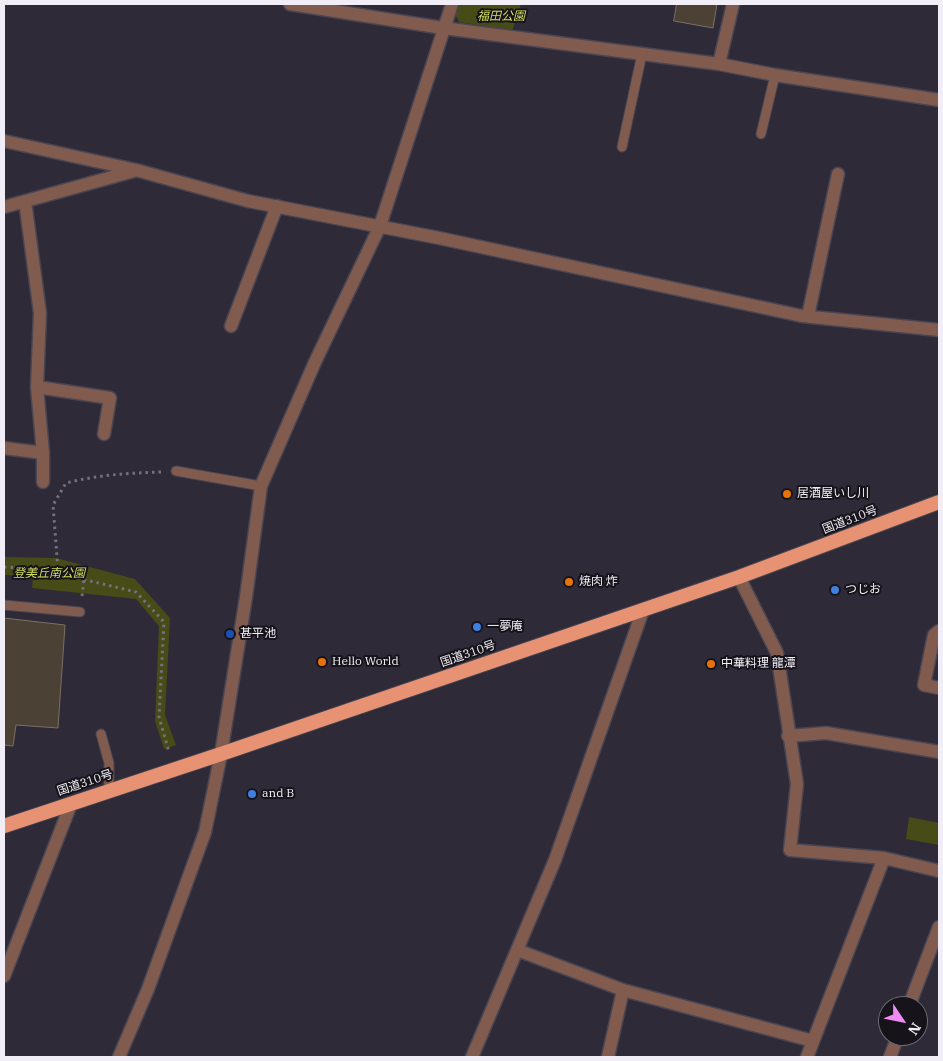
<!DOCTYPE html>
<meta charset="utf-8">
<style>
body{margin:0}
#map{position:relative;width:943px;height:1061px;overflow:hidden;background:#2e2a38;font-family:"IBM Plex Serif",serif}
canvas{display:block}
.frame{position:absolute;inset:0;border:5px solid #f1eef7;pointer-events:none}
.north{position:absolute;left:878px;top:996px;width:50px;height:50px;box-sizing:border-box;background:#16141a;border:1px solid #6e6b72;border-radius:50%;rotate:124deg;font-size:14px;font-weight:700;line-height:20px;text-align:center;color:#f1eef7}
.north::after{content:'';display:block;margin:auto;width:18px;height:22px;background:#f08bf6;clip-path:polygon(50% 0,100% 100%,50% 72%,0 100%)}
</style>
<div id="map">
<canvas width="943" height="1061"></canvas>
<div class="frame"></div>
<div class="north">N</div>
</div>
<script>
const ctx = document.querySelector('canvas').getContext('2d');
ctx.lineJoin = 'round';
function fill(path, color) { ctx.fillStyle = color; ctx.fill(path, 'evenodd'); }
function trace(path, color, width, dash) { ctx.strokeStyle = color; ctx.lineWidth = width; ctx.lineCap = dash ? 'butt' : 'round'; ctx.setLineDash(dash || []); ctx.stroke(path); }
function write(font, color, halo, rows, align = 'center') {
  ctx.font = font + ' "IBM Plex Serif","Noto Sans JP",serif'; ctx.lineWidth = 4; ctx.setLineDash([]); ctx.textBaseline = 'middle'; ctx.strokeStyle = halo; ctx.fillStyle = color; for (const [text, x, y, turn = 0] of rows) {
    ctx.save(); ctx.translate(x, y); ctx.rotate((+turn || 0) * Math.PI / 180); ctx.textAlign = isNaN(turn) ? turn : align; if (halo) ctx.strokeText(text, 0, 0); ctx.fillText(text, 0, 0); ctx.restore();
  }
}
const green = new Path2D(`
 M459,4H521L512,31L459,22L455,14Z
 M4,557L56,558L135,579L170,618L165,715L176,745L164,749L155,721L159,626L136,599L32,588L33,576L4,575Z
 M909,817L939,823V845L906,839Z`);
const building = new Path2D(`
 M677,4H717L713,28L674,21Z
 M4,618L65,625L58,728L16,725L13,746L4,745Z`);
const path = new Path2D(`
 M161,472C129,473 97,475 66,483L53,505L58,570L65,575L136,592L164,622L159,717L169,752
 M4,567L58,570
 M82,596L84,579`);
const service = new Path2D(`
 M761,134L775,75
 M622,147L642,54
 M176,471L261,486
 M4,605L80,612
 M101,734L109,763V791`);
const minor = new Path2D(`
 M290,4L443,28L719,64L775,75L939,100
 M719,64L733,4
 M4,141L136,170L248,201L439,238L802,316L939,330
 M4,207L134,171
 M808,316L838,174
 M231,326L277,206
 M37,387L110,398L104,434
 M4,448L43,453L37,387L40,313L25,201
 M43,453V482
 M739,577L777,653L797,784L790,850L884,858L939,871
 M939,631L934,635L924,685L939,688
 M788,736L826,733L939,752
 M517,950L623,990L813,1041
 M4,976L71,804
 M909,1006L939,927
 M119,1057L148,989L205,832L221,754L246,597L261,486L315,362L380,226L452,4
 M472,1057L555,860L643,610
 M608,1057L623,990
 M807,1057L884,858
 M890,1057L898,1036`);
const trunk = new Path2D(`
 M4,826L221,754L739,577L939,502`);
const markers = [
 [787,494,5,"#e8710a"],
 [569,582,5,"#e8710a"],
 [835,590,5,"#3f7fe0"],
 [477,627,5,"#3f7fe0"],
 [230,634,5,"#1a4fb4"],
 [322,662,5,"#e8710a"],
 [711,664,5,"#e8710a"],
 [252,794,5,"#3f7fe0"]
];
const parkNames = [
 ["福田公園",501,17],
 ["登美丘南公園",49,574]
];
const poiNames = [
 ["居酒屋いし川",797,494],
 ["焼肉 炸",579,582],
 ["つじお",845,590],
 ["一夢庵",487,627],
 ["甚平池",240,634],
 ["Hello World",332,662],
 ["中華料理 龍潭",721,664],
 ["and B",262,794]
];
const streetNames = [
 ["国道310号",850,520,-21],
 ["国道310号",468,654,-19],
 ["国道310号",85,783,-18]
];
fill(green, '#474b17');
fill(building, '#4b4135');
trace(building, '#7b7063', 1);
trace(service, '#494553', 11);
trace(minor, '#494553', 15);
trace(trunk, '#494553', 16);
trace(path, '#74707d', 3, [2.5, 4]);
trace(service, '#815c4e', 9);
trace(minor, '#815c4e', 12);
trace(trunk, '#e69273', 14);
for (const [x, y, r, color] of markers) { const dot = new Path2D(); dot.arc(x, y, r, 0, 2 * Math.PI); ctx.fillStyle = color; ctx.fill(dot); trace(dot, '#16141a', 2); }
write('italic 12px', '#d2dc5d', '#16141a', parkNames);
write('12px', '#f1eef7', '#16141a', poiNames, 'left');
write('12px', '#f1eef7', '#16141a', streetNames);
</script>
